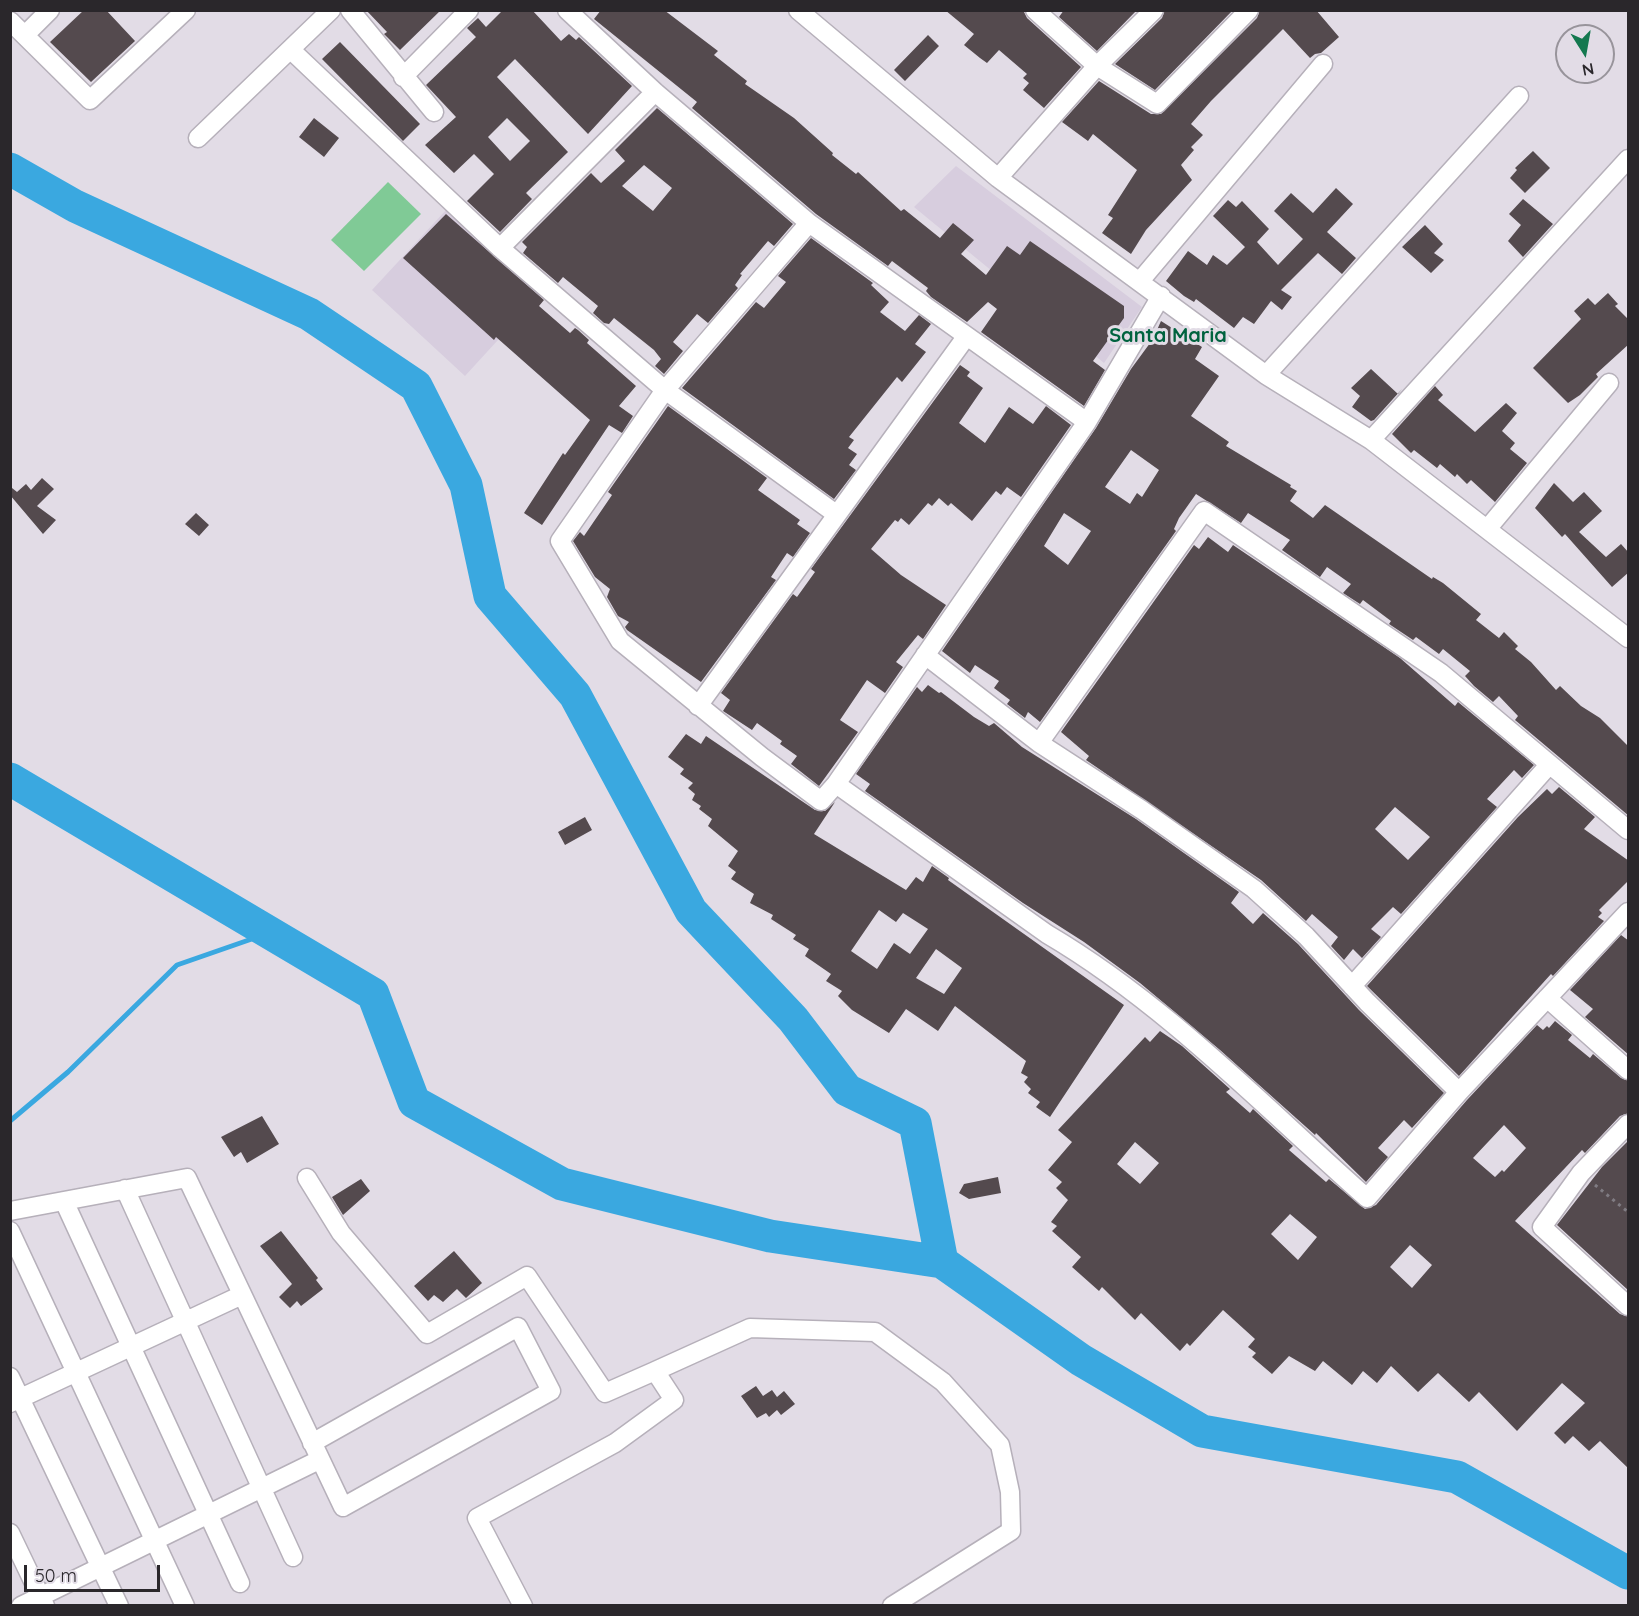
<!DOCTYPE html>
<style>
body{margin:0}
#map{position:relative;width:1639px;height:1616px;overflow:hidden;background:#e2dce6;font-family:Quicksand,sans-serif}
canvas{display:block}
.frame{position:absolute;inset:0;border:12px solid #2a272b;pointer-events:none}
.north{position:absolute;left:1555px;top:24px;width:60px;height:60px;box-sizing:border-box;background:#e2dce6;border:2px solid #98949b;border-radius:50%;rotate:169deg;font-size:16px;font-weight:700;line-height:24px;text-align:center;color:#2a272b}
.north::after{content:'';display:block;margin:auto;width:21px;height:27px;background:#14784f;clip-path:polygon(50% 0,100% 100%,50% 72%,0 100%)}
.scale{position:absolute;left:24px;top:1565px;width:136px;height:27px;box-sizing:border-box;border:3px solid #2a272b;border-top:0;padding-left:8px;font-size:18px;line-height:21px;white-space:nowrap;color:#2a272b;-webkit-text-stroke:4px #e2dce6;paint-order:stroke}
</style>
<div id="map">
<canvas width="1639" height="1616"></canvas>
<div class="frame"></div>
<div class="north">N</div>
<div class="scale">50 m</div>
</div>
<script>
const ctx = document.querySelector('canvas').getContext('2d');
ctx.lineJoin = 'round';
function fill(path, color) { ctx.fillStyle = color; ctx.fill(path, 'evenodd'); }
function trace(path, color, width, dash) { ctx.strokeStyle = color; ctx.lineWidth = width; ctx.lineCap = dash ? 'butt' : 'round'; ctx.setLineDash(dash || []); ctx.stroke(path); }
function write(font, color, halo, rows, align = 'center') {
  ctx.font = font + ' Quicksand,sans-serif'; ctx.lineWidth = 6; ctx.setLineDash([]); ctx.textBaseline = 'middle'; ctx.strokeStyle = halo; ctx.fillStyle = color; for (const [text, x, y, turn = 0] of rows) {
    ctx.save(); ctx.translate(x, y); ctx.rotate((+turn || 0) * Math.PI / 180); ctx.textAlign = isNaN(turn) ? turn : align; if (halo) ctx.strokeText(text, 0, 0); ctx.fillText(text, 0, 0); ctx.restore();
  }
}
const built = new Path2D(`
 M956,166L1142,307L1104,363L914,207Z
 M447,209L540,294L465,376L372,290Z`);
const green = new Path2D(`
 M388,182L421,214L364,271L331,240Z`);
const stream = new Path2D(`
 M10,1121L68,1072L177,965L269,933`);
const river = new Path2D(`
 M10,169L75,206L309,314L416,386L466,485L490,596L575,695L691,911L793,1019L847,1090L915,1123L942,1262
 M10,779L373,994L414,1102L562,1184L770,1236L942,1262L1081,1360L1202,1431L1457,1477L1628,1573`);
const building = new Path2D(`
 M84,10H106L135,41L91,82L50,42Z
 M366,10H441L400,50L384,34L387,32Z
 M503,10H532L561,41L569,34L576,40L579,37L632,86L588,134L515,59L497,77L568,152L526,193L532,199L500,232L467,201L494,174L474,154L454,173L425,145L456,117L426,85L476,37L467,28L478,18L486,27ZM507,118L530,141L510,161L488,137Z
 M601,10H664L718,51L714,55L747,81L745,84L794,118L833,153L832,155L856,174L858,172L901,211L904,209L940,238L953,223L974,240L961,254L986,275L1007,246L1020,255L1030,241L1124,306V318L1093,361L1105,370L1084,406L981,332L997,309L988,302L967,322L931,297L926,291L928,288L892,261L888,266L816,214L692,108L697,102L594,19Z
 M945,10H1023L1027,18L1081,67L1044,108L1023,90L1029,83L1023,78L1027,74L999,50L987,63L980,58L964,45L974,34Z
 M1064,10H1137L1097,51L1059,17Z
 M1165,10H1233L1155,90L1115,64L1162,18Z
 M1260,10H1316L1339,37L1321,53L1315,54L1310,58L1283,29L1211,101L1191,124L1203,135L1191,147L1194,150L1181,165L1192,180L1146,230L1131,254L1102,233L1113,218L1108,215L1137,170L1093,134L1088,141L1062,122L1099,81L1151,114H1161L1257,18Z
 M928,35L939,46L905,81L894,70Z
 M340,42L420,124L403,141L322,59Z
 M657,108L793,224L774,246L768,241L740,274L742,275L735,285L738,288L708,323L697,314L673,342L683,351L664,374L655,366L661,359L654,350L614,318L609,324L604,323L593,313L598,306L563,277L558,283L523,253L527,247L522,242L591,173L601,183L625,161L615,150ZM644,165L672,188L653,211L622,186Z
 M314,118L339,138L324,157L299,137Z
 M1533,151L1550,168L1525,193L1510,178L1517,170L1515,168Z
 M1336,188L1353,204L1327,232L1356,258L1342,274L1318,253L1281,290L1292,297L1282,310L1271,301L1254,324L1243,317L1234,328L1196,299L1194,302L1184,296L1166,281L1188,251L1207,265L1213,255L1227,265L1245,247L1213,216L1228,200L1236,207L1242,201L1269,229L1257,242L1278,265L1303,239L1274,211L1291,193L1313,213Z
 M1523,199L1553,224L1523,257L1508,241L1521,225L1509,214Z
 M446,214L544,300L539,306L570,333L575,328L578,330L589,340L587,343L636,386L619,406L633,416L622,433L609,425L542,525L524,513L563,453L565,455L590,420L496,337L494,340L403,258Z
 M1425,225L1443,244L1434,253L1444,260L1431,273L1402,247Z
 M811,238L873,283L871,285L889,302L880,312L905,331L919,315L931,324L915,344L926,352L902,382L897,377L849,437L854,440L848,448L857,454L849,465L856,470L834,499L682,388L756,302L764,308L786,282L778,276Z
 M1608,293L1618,304L1615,306L1629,320V344L1596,374L1598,377L1580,395L1568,403L1533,368L1581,319L1574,311L1588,298L1595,305Z
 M1161,321L1202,347L1195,359L1219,376L1191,416L1229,442L1226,446L1291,485L1290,487L1297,491L1290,501L1313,518L1325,505L1432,579L1433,577L1443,583L1481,614L1476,620L1499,638L1504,632L1518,646L1515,649L1531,662L1556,690L1560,686L1581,706L1600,718L1629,747V816L1515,720L1518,716L1499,696L1493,702L1474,686L1465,676L1470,671L1443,649L1439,654L1416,637L1413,640L1389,624L1391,621L1363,600L1360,604L1343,593L1351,584L1327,567L1320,577L1282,550L1290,540L1248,513L1241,523L1196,494L1179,518L1174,529L1176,531L1040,722L1028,712L1025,718L1007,704L1010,700L994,688L999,681L975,665L970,673L942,651L1096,428L1131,369L1153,339ZM1131,450L1159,470L1142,497L1137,493L1130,504L1105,487ZM1064,513L1091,531L1068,565L1044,546Z
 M960,365L970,372L967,376L983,388L959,423L985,443L1009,407L1033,424L1046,406L1071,425L1021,497L1007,487L1001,495L996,491L972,521L951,503L948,506L939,498L932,506L928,503L909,525L901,518L898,522L895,520L871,549L901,575L946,605L923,639L918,635L896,662L903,667L885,693L867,680L840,720L858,732L819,786L791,764L797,756L780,744L782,741L757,723L752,730L723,711L730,700L721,693L793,594L797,597L815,572L811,569Z
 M1371,369L1398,394L1402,389L1374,420L1371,421L1352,407L1360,396L1351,388Z
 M1435,386L1443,395L1438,400L1475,432L1506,403L1517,413L1502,431L1515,443L1510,449L1527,463L1495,502L1471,480L1467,484L1457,474L1455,477L1440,464L1437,468L1414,450L1411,453L1392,434Z
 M668,406L767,478L758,490L800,520L797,524L810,533L793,557L787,553L771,577L776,580L701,682L627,630L625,627L629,622L618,616L607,597L610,589L595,577L573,541L580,532L584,536L612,495L608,492Z
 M42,478L54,489L37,506L56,520L43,534L10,495L12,488L17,492L26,484L31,490Z
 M1554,483L1573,502L1584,492L1602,511L1579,532L1606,557L1621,544L1629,553V572L1612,587L1565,534L1562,537L1535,508Z
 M196,513L209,525L199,536L185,524Z
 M1208,537L1228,552L1233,545L1400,658L1455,706L1458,702L1534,765L1522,778L1514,770L1487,799L1497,807L1401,914L1393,907L1371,929L1381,937L1362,958L1353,949L1344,960L1331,946L1338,937L1312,914L1306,921L1261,880L1086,760L1089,756L1061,732L1194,545L1199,549ZM1395,807L1430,837L1408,860L1375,829Z
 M928,685L939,693L941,692L974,717L989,726L994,723L1022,747L1136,819L1239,892L1231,903L1253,924L1263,913L1298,944L1359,1010L1444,1093L1412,1128L1404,1120L1378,1148L1388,1157L1366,1182L1316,1133L1315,1135L1220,1050L1140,983L1084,942L1023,903L865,791L870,784L856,774L917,687L922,692Z
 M686,734L701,744L706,736L815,810L825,811L835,802L814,834L906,890L916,877L923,882L932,866L949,878L948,880L1124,1005L1050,1117L1036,1107L1040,1102L1028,1093L1031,1089L1024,1082L1028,1077L1021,1073L1026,1061L955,1006L938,1031L906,1009L889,1033L852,1010L838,996L842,991L826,981L831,974L805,956L809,949L793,939L796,935L771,919L773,915L750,903L754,894L731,879L736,872L728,866L738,851L708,826L712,819L699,809L701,806L692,800L695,794L688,788L693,783L680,774L684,769L668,757ZM879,910L896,922L903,913L928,929L910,954L894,943L877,969L851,951ZM936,949L962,968L944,994L916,978Z
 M1559,787L1595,817L1584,829L1629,861V880L1599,910L1602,913L1598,917L1604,921L1553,976L1551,974L1459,1076L1367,986L1518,817L1547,789L1552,794Z
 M585,817L592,830L565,845L558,832Z
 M1621,935L1629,941V1055L1585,1017L1593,1009L1570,990Z
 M1555,1021L1572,1035L1568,1040L1590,1058L1593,1054L1621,1078L1629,1081V1113L1620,1116L1585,1153L1582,1150L1515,1221L1620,1314L1629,1317V1469L1600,1441L1589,1451L1573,1436L1565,1444L1554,1433L1585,1403L1562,1383L1517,1431L1479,1392L1469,1402L1438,1373L1418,1392L1391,1366L1377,1383L1363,1371L1352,1385L1323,1361L1315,1371L1289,1356L1272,1374L1252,1357L1256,1353L1248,1347L1255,1339L1223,1310L1190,1346L1187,1343L1180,1351L1141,1313L1135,1320L1102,1287L1099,1291L1072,1267L1081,1257L1052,1231L1057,1226L1051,1222L1068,1200L1056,1188L1062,1182L1048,1170L1072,1142L1058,1130L1145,1037L1150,1042L1160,1031L1182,1046L1230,1089L1226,1092L1250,1113L1253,1109L1293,1146L1289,1150L1326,1182L1329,1179L1365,1209L1376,1205L1467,1100L1537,1025L1543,1030L1547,1026L1549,1028ZM1504,1125L1526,1148L1504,1172L1502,1170L1495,1177L1473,1158ZM1135,1142L1159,1163L1140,1184L1117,1164ZM1290,1214L1317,1237L1298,1260L1271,1234ZM1410,1245L1432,1265L1412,1288L1390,1267Z
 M262,1116L279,1144L247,1163L241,1152L234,1157L221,1137Z
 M1629,1140V1291L1557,1225L1602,1167Z
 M998,1177L1001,1193L969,1199L959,1193L964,1184Z
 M361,1179L370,1191L343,1215L332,1197Z
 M281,1231L318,1278L316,1280L323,1289L301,1306L297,1301L290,1308L279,1297L292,1284L260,1246Z
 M454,1251L482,1283L466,1298L457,1289L443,1302L434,1295L428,1301L414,1286Z
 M756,1386L763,1396L772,1390L777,1397L784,1391L795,1404L781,1415L777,1410L769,1417L766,1413L757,1418L741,1396Z`);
const path = new Path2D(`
 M1595,1185L1628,1212`);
const minor = new Path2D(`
 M350,10L434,112
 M567,10L655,92L809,223L1087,422
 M798,10L998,178L1266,375L1371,440L1628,638
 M1035,10L1097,66L1157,104L1249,10
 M10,21L90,100L186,10
 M25,35L50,10
 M291,50L500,248L665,390L836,514
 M403,77L469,10
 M198,138L331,10
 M998,178L1097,66L1154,10
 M809,223L665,390L560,541L620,641L762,757L821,801L836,784L1047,934C1166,1004 1264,1107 1367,1198L1459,1092L1628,912
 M500,248L655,92
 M1140,281L1323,64
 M1266,375L1519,96
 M1371,440L1628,159
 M1488,528L1609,383
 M925,655L1039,743L1142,810L1254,889L1306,936L1367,1002L1459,1092
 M698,706L966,337
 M1039,743L1204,511L1441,673L1628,830
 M836,784L1087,422L1161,296
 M1352,986L1549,765
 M1547,998L1628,1070
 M1628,1124L1581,1173L1542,1227L1628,1306
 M307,1178L341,1233L427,1334L527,1276L605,1393L655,1371L674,1400L615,1443L477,1518L523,1606
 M125,1189L293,1557
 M64,1201L240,1583
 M10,1211L187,1178L343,1507L551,1391L518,1327L312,1443
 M10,1231L185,1606
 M655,1371L750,1328L875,1332L943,1382L1000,1445L1010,1492L1011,1531L892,1606
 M10,1377L119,1606
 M10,1403L242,1295
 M10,1533L45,1606
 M21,1606L319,1460`);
const quarterNames = [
 ["Santa Maria",1168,336]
];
fill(built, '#d7cdde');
fill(green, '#80ca96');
trace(stream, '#3aa8e0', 5);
trace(river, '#3aa8e0', 33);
fill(building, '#544a4e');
trace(minor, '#b6b0ba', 21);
trace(path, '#807c83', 3, [3, 4.5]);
trace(minor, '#fff', 18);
write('bold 20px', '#00633f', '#e2dce6', quarterNames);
</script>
